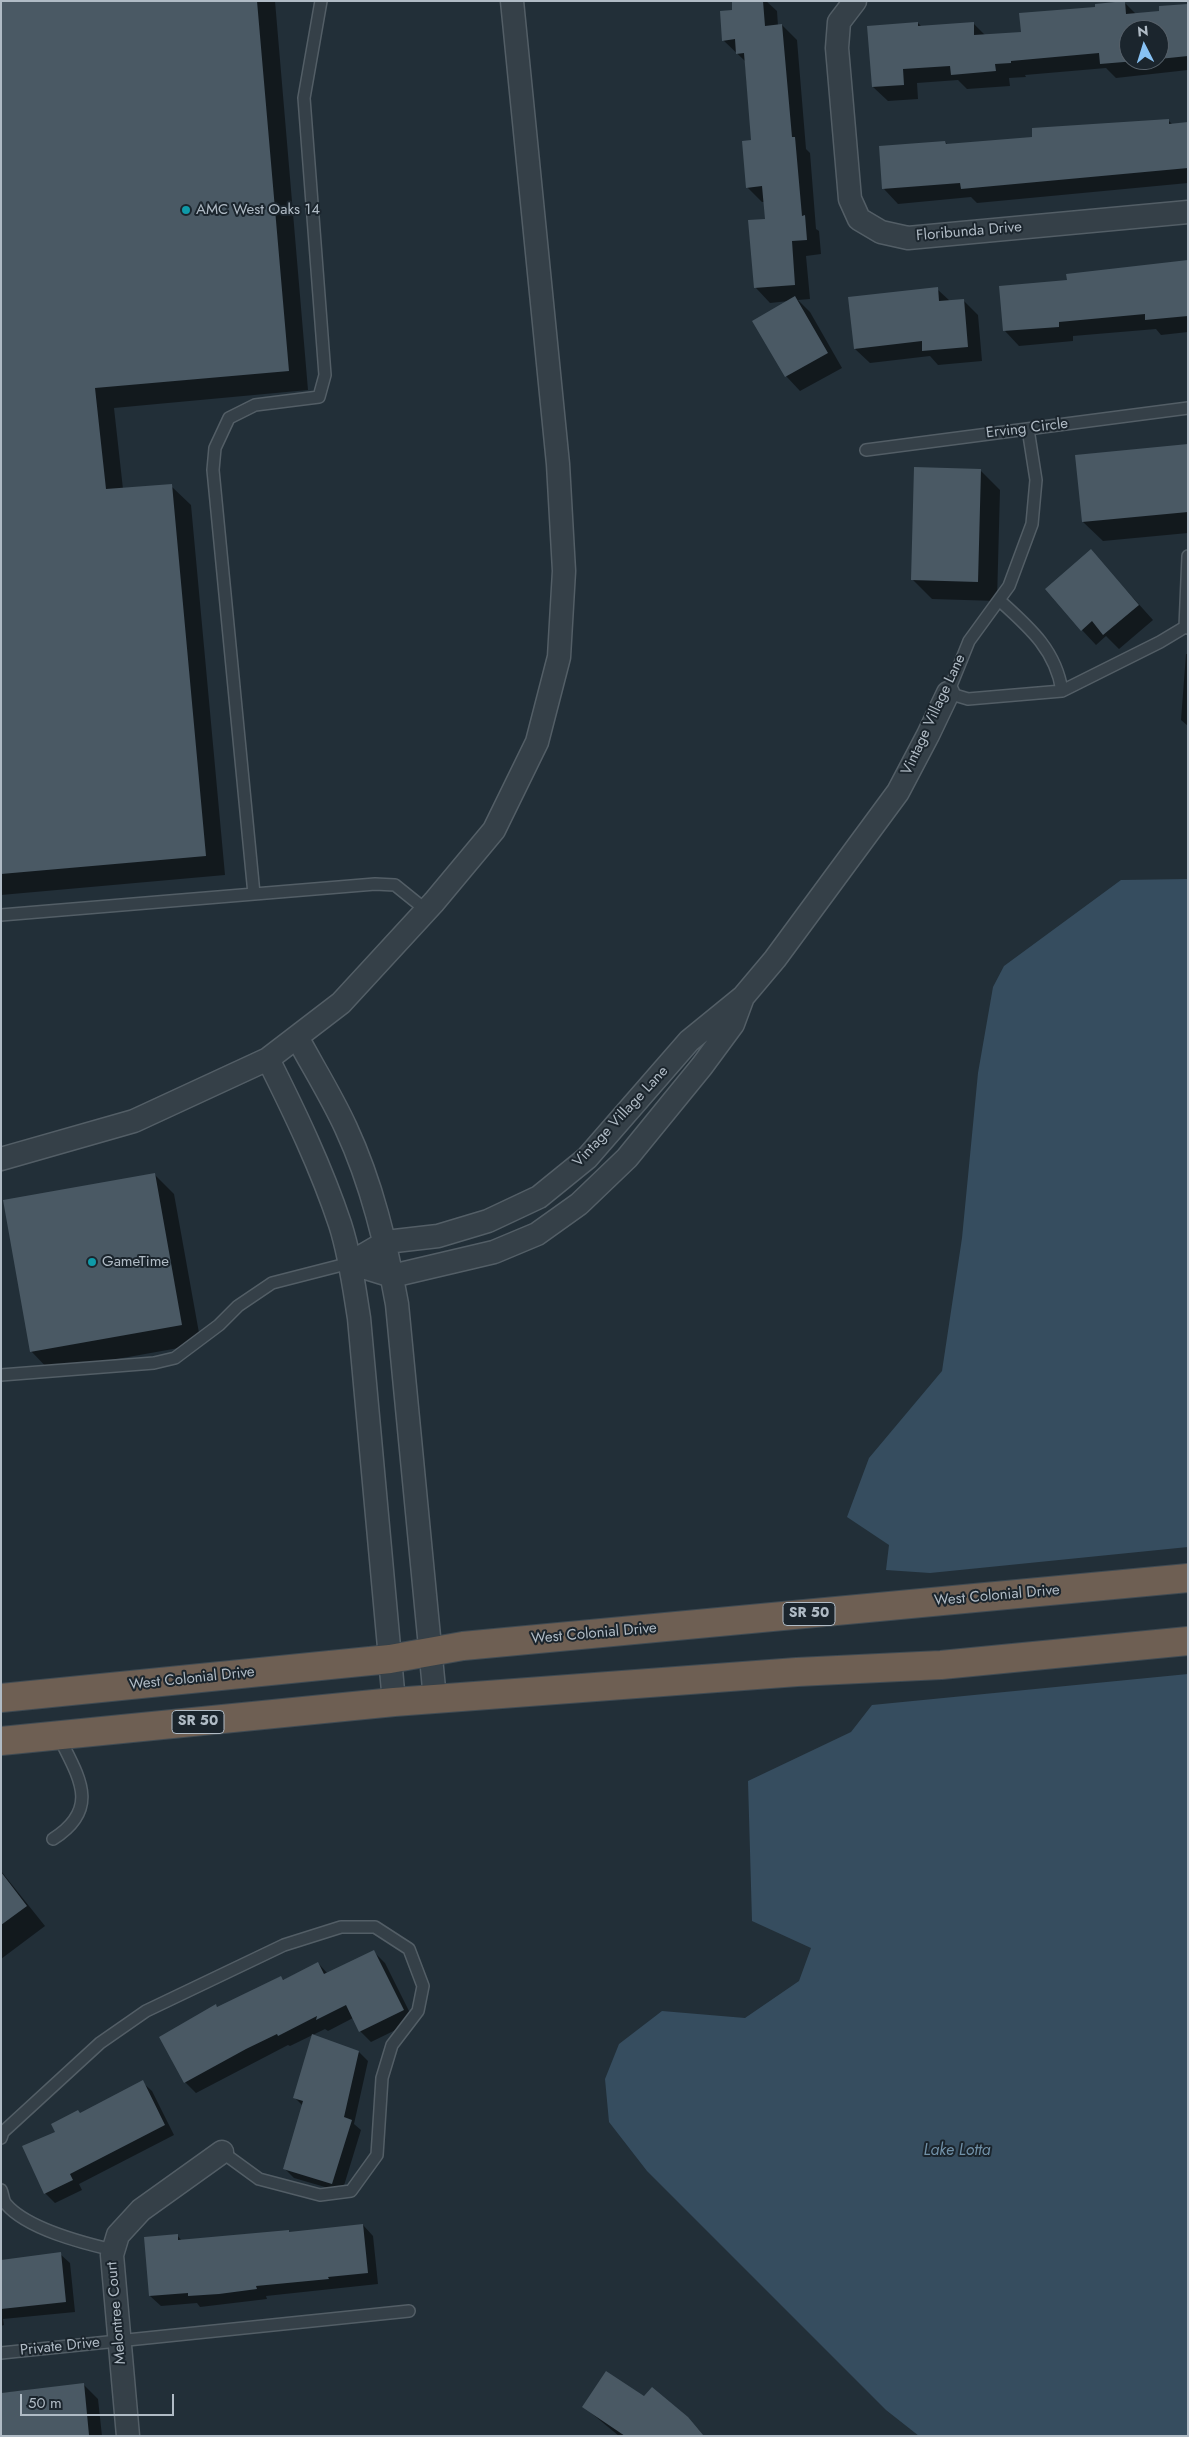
<!DOCTYPE html>
<style>
body{margin:0}
#map{position:relative;width:1189px;height:2437px;overflow:hidden;background:#222f38;font-family:Jost,sans-serif}
canvas{display:block}
.frame{position:absolute;inset:0;border:2px solid #b0bbc5;pointer-events:none}
.north{position:absolute;left:1119px;top:20px;width:50px;height:50px;box-sizing:border-box;background:#1b252d;border:1px solid #57616a;border-radius:50%;rotate:355deg;font-size:14px;font-weight:700;line-height:20px;text-align:center;color:#b0bbc5}
.north::after{content:'';display:block;margin:auto;width:18px;height:22px;background:#87c1f3;clip-path:polygon(50% 0,100% 100%,50% 72%,0 100%)}
.scale{position:absolute;left:20px;top:2394px;width:154px;height:22px;box-sizing:border-box;border:2px solid #b0bbc5;border-top:0;padding-left:6px;font-size:15px;line-height:18px;white-space:nowrap;color:#b0bbc5;-webkit-text-stroke:4px #1b252d;paint-order:stroke}
</style>
<div id="map">
<canvas width="1189" height="2437"></canvas>
<div class="frame"></div>
<div class="north">N</div>
<div class="scale">50 m</div>
</div>
<script>
const ctx = document.querySelector('canvas').getContext('2d');
ctx.lineJoin = 'round';
function fill(path, color) { ctx.fillStyle = color; ctx.fill(path, 'evenodd'); }
function trace(path, color, width, dash) { ctx.strokeStyle = color; ctx.lineWidth = width; ctx.lineCap = dash ? 'butt' : 'round'; ctx.setLineDash(dash || []); ctx.stroke(path); }
function write(font, color, halo, rows, align = 'center') {
  ctx.font = font + ' Jost,sans-serif'; ctx.lineWidth = 4; ctx.setLineDash([]); ctx.textBaseline = 'middle'; ctx.strokeStyle = halo; ctx.fillStyle = color; for (const [text, x, y, turn = 0] of rows) {
    ctx.save(); ctx.translate(x, y); ctx.rotate((+turn || 0) * Math.PI / 180); ctx.textAlign = isNaN(turn) ? turn : align; if (halo) ctx.strokeText(text, 0, 0); ctx.fillText(text, 0, 0); ctx.restore();
  }
}
const water = new Path2D(`
 M1188,879V1547L930,1573L886,1570L889,1545L847,1517L869,1458L942,1371L962,1238L978,1073L993,987L1004,966L1121,880Z
 M1188,1674V2436H919L886,2410L647,2171L609,2122L605,2079L619,2044L662,2011L745,2018L799,1981L811,1948L752,1921L748,1781L851,1732L872,1705Z`);
const shadow = new Path2D(`
 M1,1H275L308,390L114,408L123,489L171,486L191,505L225,875L1,895Z
 M733,1H766L777,11L778,26L782,25L797,40L806,149L810,153L816,229L819,231L821,254L806,256L810,299L798,300L810,312L842,368L800,391L786,376L789,301L770,303L756,288L767,220L765,202H762L747,187L752,142L745,61L723,40L734,11Z
 M1124,2L1136,14L1172,11L1188,5V70L1116,78L1106,68L1025,75L1026,77L1009,78L1010,86L967,89L958,80L917,83L918,99L888,101L873,87L918,23L922,27L973,23L986,36L1022,33L1097,8ZM1129,30H1159V60H1129Z
 M1168,120L1173,125L1188,124V183L977,203L971,197L898,204L884,189L945,142L948,145L1034,138L1033,129Z
 M1188,262V332L1161,335L1156,329L1073,336V341L1019,346L1005,331L1068,281Z
 M937,289L950,301L963,300L978,315L982,361L938,365L930,356L870,363L855,349Z
 M1188,445V533L1103,541L1083,522Z
 M980,470L1000,490L997,601L932,599L912,579Z
 M1091,551L1153,620L1119,649L1106,636L1096,645L1082,630Z
 M1186,654H1188V726L1181,720Z
 M155,1175L174,1194L201,1344L50,1371L31,1351Z
 M1,1871L45,1926L1,1959Z
 M374,1952L385,1963L414,2021L371,2042L360,2031L353,2018L328,2031L325,2029L290,2046L288,2045L196,2093L185,2082L216,2005L218,2008L280,1977L284,1980L318,1963L328,1974Z
 M359,2052L368,2061L354,2124L361,2130L342,2192L294,2178L284,2168L303,2106L295,2098Z
 M142,2082L152,2091L174,2135L79,2184L82,2190L55,2203L45,2193L80,2114Z
 M363,2225L373,2236L378,2284L266,2296L267,2299L200,2307L197,2303L161,2306L150,2296L177,2235L182,2241L288,2231L290,2233Z
 M60,2254L70,2263L75,2312L3,2319L4,2325L1,2326V2261Z
 M84,2385L98,2399L102,2436H1V2393Z
 M584,2407L698,2429L704,2436H619Z`);
const building = new Path2D(`
 M1,1H257L289,371L95,388L106,489L172,484L206,856L1,874Z
 M732,1H763L765,26L782,24L792,137H795L802,216L805,215L807,240L792,241L795,285L754,288L748,220L765,219L762,186L746,188L742,141L751,140L744,53L736,54L735,39L722,41L720,11L732,10Z
 M1125,1L1126,14L1159,11V6L1188,4V56L1159,59V30H1129V60H1148L1100,64L1099,53L1011,61V63L995,64L996,71L951,75L950,66L903,69L904,85L872,87L867,26L918,22V26L974,22V35L1021,32L1019,13L1095,7V4Z
 M1169,119V124L1188,122V168L961,189L960,183L882,189L879,146L945,141L946,144L1032,137V128Z
 M1188,260V316L1145,320V314L1059,322V327L1003,331L999,286L1067,280L1066,274Z
 M938,287L939,301L964,299L968,347L922,351V341L854,349L848,297Z
 M795,296L828,353L785,377L752,321Z
 M1188,444V512L1082,522L1075,455Z
 M914,467L981,469L978,582L911,580Z
 M1091,549L1139,605L1103,635L1092,621L1081,631L1045,589Z
 M155,1173L182,1325L30,1352L3,1200Z
 M1,1872L27,1906L1,1925Z
 M374,1950L404,2010L359,2032L346,2005L316,2020L317,2016L278,2036L277,2034L246,2049L184,2083L159,2037L216,2004L217,2007L281,1976L283,1980L318,1962L324,1974Z
 M312,2034L359,2051L344,2117L352,2120L332,2184L283,2169L303,2101L293,2098Z
 M143,2080L165,2125L70,2174L73,2180L44,2194L22,2146L55,2132L51,2124L78,2110L80,2113Z
 M363,2224L368,2273L328,2277L329,2279L256,2286L257,2289L219,2294L188,2296V2293L149,2296L144,2237L178,2234V2240L289,2230V2232Z
 M61,2252L66,2302L1,2309V2260Z
 M606,2371L644,2396L652,2387L688,2417L704,2436H625L582,2407Z
 M84,2383L89,2435L1,2436V2393Z`);
const lane = new Path2D(`
 M1028,429L1036,480L1032,524L1009,586L969,641L948,693L968,699L1062,691L1160,642L1185,627L1188,628
 M866,450L1188,408
 M999,600C1029,627 1056,650 1062,691
 M1185,627L1188,556
 M254,894L213,470L215,448L229,418L255,405L319,397L325,375L304,98L321,1
 M1,915L375,884L395,885L426,910
 M1,1375L154,1363L175,1358L219,1325L238,1306L272,1283L350,1263
 M53,1839C102,1808 78,1776 58,1735
 M1,2138L3,2132L100,2043L146,2011L284,1945L341,1927H375L409,1949L423,1986L418,2011L392,2045L382,2078L377,2155L351,2191L320,2195L259,2179L222,2152
 M1,2190C3,2194 3,2201 6,2204C27,2229 83,2243 113,2250
 M1,2353L409,2311`);
const street = new Path2D(`
 M855,1L839,22L837,48L850,199L859,219L881,232L908,238L1188,212
 M297,1037C313,1067 332,1097 346,1128C372,1184 386,1244 397,1304L435,1699
 M268,1059C295,1113 321,1167 340,1224C350,1255 354,1287 359,1318L394,1702
 M1,1159L134,1121L268,1059L341,1003L434,902L494,830L537,742L559,657L564,571L558,464L512,1
 M350,1263L386,1242L438,1236L488,1221L539,1197L587,1158L689,1041L743,997L775,959L898,792L928,735L948,693
 M350,1263L392,1276L494,1252L537,1234L579,1204L627,1158L702,1066L733,1024L743,997
 M128,2436L112,2255L118,2235L141,2210L222,2152`);
const highway = new Path2D(`
 M1,1698L390,1659L463,1646L1188,1578
 M1,1741L394,1702L797,1672L941,1665L1188,1641`);
const markers = [
 [186,210,5,"#0f9aa8"],
 [92,1262,5,"#0f9aa8"]
];
const shields = [
 [809,1614,52],
 [198,1722,52]
];
const shieldNames = [
 ["SR 50",809,1614],
 ["SR 50",198,1722]
];
const poiNames = [
 ["AMC West Oaks 14",196,210],
 ["GameTime",102,1262]
];
const streetNames = [
 ["Floribunda Drive",969,232,-5],
 ["Erving Circle",1027,429,-7],
 ["Vintage Village Lane",934,715,-65],
 ["Vintage Village Lane",621,1117,-47],
 ["West Colonial Drive",997,1596,-5],
 ["West Colonial Drive",594,1634,-5],
 ["West Colonial Drive",192,1679,-6],
 ["Melontree Court",117,2313,-95],
 ["Private Drive",60,2347,-6]
];
const waterNames = [
 ["Lake Lotta",957,2151]
];
fill(water, '#364d5f');
fill(shadow, '#0007');
fill(building, '#4a5964');
trace(lane, '#535e66', 14);
trace(street, '#535e66', 25);
trace(highway, '#404b53', 30);
trace(lane, '#354048', 11);
trace(street, '#354048', 22);
trace(highway, '#6e5f53', 28);
for (const [x, y, r, color] of markers) { const dot = new Path2D(); dot.arc(x, y, r, 0, 2 * Math.PI); ctx.fillStyle = color; ctx.fill(dot); trace(dot, '#1b252d', 2); }
for (const [x, y, w] of shields) { const box = new Path2D(); box.roundRect(x - w / 2, y - 11.5, w, 23, 4); ctx.fillStyle = '#1b252d'; ctx.fill(box); trace(box, '#b0bbc5', 1); }
write('bold 14px', '#b0bbc5', null, shieldNames);
write('15px', '#b0bbc5', '#1b252d', poiNames, 'left');
write('15px', '#b0bbc5', '#1b252d', streetNames);
write('italic 16px', '#7191a8', '#1b252d', waterNames);
</script>
